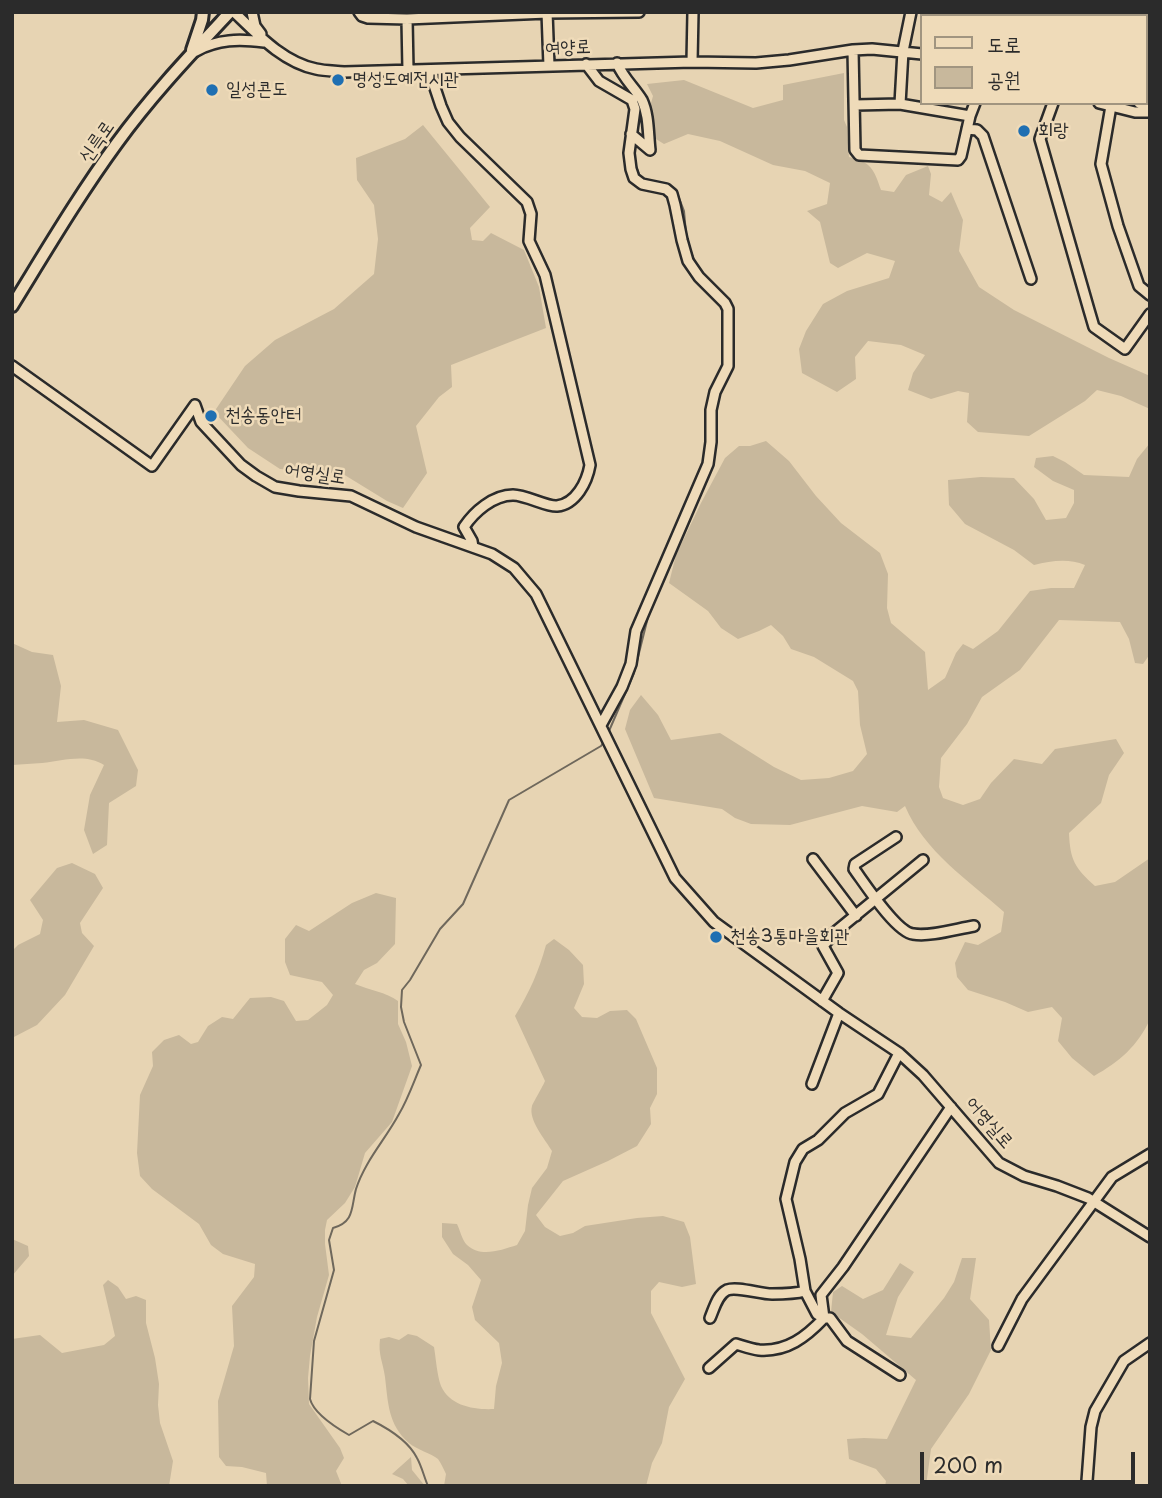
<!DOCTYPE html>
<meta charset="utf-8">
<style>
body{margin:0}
#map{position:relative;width:1162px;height:1498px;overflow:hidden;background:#e7d4b3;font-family:"Playpen Sans","Poor Story",sans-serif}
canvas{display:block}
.frame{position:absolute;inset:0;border:14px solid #2b2b2b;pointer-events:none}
.legend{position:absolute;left:920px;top:14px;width:228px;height:91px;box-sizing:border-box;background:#efdbb9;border:2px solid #a19580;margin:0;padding:9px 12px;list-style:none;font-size:21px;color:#2b2b2b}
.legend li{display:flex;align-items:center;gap:14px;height:35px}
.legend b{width:35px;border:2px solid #a19580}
.scale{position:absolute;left:920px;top:1452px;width:215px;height:32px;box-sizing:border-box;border:4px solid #2b2b2b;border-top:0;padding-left:9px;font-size:21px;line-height:24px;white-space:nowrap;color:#2b2b2b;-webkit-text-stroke:5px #efdbb9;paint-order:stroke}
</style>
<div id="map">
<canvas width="1162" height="1498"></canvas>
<div class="frame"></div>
<ul class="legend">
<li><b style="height:9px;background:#efdbb9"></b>도로</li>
<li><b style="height:19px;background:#c8b89c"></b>공원</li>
</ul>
<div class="scale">200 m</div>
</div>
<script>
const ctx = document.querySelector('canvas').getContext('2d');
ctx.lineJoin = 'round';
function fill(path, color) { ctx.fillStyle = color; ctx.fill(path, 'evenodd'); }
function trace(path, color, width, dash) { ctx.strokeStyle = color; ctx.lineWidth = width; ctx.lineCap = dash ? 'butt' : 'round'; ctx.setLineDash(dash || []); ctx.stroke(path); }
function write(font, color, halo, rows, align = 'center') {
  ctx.font = font + ' "Playpen Sans","Poor Story",sans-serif'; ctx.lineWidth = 5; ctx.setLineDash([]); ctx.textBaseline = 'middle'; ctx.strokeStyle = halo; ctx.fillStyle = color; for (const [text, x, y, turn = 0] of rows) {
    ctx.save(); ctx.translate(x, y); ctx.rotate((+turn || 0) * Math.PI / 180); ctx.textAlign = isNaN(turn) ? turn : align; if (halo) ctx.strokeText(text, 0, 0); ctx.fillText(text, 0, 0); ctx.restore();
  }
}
const green = new Path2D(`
 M844,73V120L847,127L849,157C871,162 874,169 881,190L894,192L906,175L928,166L931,174L929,195L942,202L951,192L963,220L959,251L979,287L1014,310L1109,358L1150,376V409L1121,396L1097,390L1085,401L1029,436L978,432L967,422L969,393L958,391L931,399L908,390L913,373L925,355L901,345L868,341L855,357L856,379L837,392L802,373L799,349L806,331L823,304L847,291L889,278L895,261L867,253L838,268L830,263L820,222L807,211L827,204L830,183L805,171L773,165L720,141L688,134L664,144L651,136L648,114L653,96L647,84L684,80L753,108L783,100V85Z
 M423,125L490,207L470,228L472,240L483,241L491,233L524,250L539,287L546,328L451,365L452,387L439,397L416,426L427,473L403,508L387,501L343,474L280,469L248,448L214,412L245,366L275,340L334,309L374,274L378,239L374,205L357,180L356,158L405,139Z
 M766,441L789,461L816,496L841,523L880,553L888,574L887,608L891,623L925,652L928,690L945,678L956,653L963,644L973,649L998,631L1030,591L1051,588H1074L1085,565C1068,558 1051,561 1034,565L1014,550L965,524L949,505L948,480L981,477L1014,478L1034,499L1046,520L1066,518L1074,503V490L1053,481L1034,467L1036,458L1053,456L1065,462L1084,475L1129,477L1137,459L1150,443V654L1143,664L1135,663L1129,639L1120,622L1059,620L1020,670L982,697L967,724L941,758L939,787L943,798L963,805L980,799L991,783L1014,759L1042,764L1055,749L1116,739L1124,753L1109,775L1101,803L1069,833C1070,860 1075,868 1095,886L1115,882L1150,858V1019C1138,1046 1119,1062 1094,1076L1072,1058L1058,1041L1062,1018L1052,1007L1028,1012L1005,1002L968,990L957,977L955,963L965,942L978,945L1001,932L1004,912C968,880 924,851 905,806L897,812L862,806L790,825L751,824L735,818L722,809L654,798L625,729L630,710L641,695L658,715L671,740L720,733L774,767L801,780L829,778L853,771L867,754L860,725L858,691L853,681L814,657L791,649L783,636L771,625L759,631L738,639L721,628L708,611L669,583L676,555L701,503L725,458L739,446H750Z
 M12,643L32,652L53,655L61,686L57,722L84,720L118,730L138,770L136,786L109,803L107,845L93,854L84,830L90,795L104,765C85,753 63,761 42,763C32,764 22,764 12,765Z
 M72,863L95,874L103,888L80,923L82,933L94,946L65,995L37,1025L12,1038V951L18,945L40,934L43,920L30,900L57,868Z
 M376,893L396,898L395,944L377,963L364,970L355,984C369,990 386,992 398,1001V1024L406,1042L412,1066L392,1122L365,1153L355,1187L345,1203L327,1220L325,1230V1244L329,1275L317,1317L310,1356L308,1378L309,1404L340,1448L344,1458L336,1471L342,1486H267L266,1473L242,1467L226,1466L219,1457L218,1401L234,1346L232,1306L254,1277L255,1264L223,1254L211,1245L199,1224L152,1189L140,1176L137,1153L140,1095L153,1066L152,1052L164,1040L179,1035L191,1044L198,1042L208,1026L222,1017L233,1019L250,998L271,997L284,1001L296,1021L308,1020L327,1005L333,995L322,982L290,975L285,962V939L296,925L309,931L352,903Z
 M554,939L569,950L583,965L584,984L574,1008L582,1017L597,1018L610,1011L627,1010L636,1019L657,1068V1094L650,1108L651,1124L637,1146L608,1161L563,1181L536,1215L545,1227L560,1236L573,1233L585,1226L637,1218L663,1216L684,1222L690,1237L696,1284L682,1287L659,1282L651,1291V1313L685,1379L669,1407L662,1443L652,1463L646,1486H444L446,1474C444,1470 441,1463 438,1459C431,1453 417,1450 409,1443C388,1425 388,1402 385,1377C383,1362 378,1355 380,1339L389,1337L399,1340L408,1334L417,1336L434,1347C436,1359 437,1375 441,1386C450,1406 474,1410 494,1409L496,1386L502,1363L499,1343L475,1320L472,1307L481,1280L468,1265L453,1254L442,1237V1223L457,1224C460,1230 462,1240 467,1245C481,1258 501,1250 517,1245L525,1231L528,1205L532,1188L547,1168L552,1151C545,1139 528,1120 532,1106C533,1103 543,1086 545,1081L515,1016C529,993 539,971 546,945Z
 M12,1239L28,1246L29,1256L12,1276Z
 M962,1258H976L970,1299L989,1320L991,1350L969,1394L931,1449L926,1486H885L886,1481L876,1469L849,1459L847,1439L864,1438L887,1439L916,1380L862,1334L831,1312L833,1292L842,1286L863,1299L883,1290L900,1263L914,1272L898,1297L886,1335L911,1338L944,1298L954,1282Z
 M108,1280L118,1287L126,1299L136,1296L146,1300V1323L155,1358L159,1384L158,1405L160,1423L173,1461L169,1486H12V1339L40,1335L62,1353L104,1345L115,1336L103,1285Z
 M411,1457L412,1470L425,1486H409L403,1479L392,1474Z`);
const stream = new Path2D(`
 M614,71L629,93
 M634,149L635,163L640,177
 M654,182L667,185L676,190L684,211L686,233L690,249L696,265L702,274
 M726,298L731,302L732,307
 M732,366L733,334L732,313
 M718,399L722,387
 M714,454L715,439
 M704,484L709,473
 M609,731L634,673L648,617L654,601
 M428,1486C424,1477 422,1467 417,1458C409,1442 389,1429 373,1421L349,1435C335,1427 314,1414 310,1399L314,1341L334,1270L329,1240L333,1228C355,1222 351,1207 356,1189C365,1161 385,1140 399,1114C408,1099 414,1081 421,1065L404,1022L401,1007L402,990L410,980L440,929L463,904L509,800L601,746L603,743`);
const minor = new Path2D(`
 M234,12C258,35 283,62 316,69C325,71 335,71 344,72L692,62L756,63L789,60L853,50L872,49L922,54
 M252,12L255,26L261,34
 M359,12L362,16L368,18L407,19L547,13L639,12
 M547,12L549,66
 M407,19L408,70
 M853,50L855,150L859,155L958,160L961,156L970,116L975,103
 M196,51C218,39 239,39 264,42
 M692,62L693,12
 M617,63C623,78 634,87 642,100C649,115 648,133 650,150L631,134
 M586,64L599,81L632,100L635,109L629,153L631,169L634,178L642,184L666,189L672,194L675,205L682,240L688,261L699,277L725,303L728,309V366L715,392L711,410V442L708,464L636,631L631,664L622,687L601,725
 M432,70L434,85L441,106L448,122L460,137L527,202L531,214L529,241L545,275L590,465C587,482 576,504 557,506C547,507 526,495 513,495C493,495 474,512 464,527L472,541L473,547
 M1053,103L1040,139L1089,310L1094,327L1125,349L1150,314
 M1099,103L1135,112H1150
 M1139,103L1150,106
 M900,104L903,51L911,12
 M855,105L900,104L970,116
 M1111,106L1101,164L1118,226L1139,286L1150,295
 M967,129L977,130L983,136L1031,279
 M12,366L152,466L195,405L201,422L241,465L256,476L275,487L299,491L351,496L416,527L492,554L514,568L536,594L675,878L714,922L839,1013L899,1053L923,1075L999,1163L1024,1176L1057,1186L1088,1198L1150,1237
 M896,837L855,864L854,869C865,884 896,932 913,934C930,937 956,929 974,926
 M813,859L856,916
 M822,1001L838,973L823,946L834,933L923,860
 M899,1053L878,1094L845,1113L818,1140L803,1149L795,1162L786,1199L800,1259L805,1291L817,1314L824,1318H830L847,1341L900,1375
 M812,1084L839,1013
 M710,1318C714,1309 717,1295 727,1290C737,1286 760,1294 772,1294C783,1294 794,1294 805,1291
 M824,1318L821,1295L843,1267L951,1107
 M998,1346L1022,1299L1112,1177L1150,1154
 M709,1368L736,1344C743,1346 751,1349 759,1350C787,1352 806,1337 824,1318
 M1085,1486L1087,1481L1091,1427L1095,1411L1124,1361L1150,1343`);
const major = new Path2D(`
 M192,50L202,20L203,12
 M12,306C46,251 79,195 117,143C151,96 191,54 230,12`);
const markers = [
 [338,80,7,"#1f6fb2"],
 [212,90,7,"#1f6fb2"],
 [1024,131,7,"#1f6fb2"],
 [211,416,7,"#1f6fb2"],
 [716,937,7,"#1f6fb2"]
];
const streetNames = [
 ["여양로",568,48,-2],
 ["신륵로",97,142,-55],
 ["어영실로",315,474,8],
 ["어영실로",989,1123,49]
];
const poiNames = [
 ["명성도예전시관",352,80],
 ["일성콘도",226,90],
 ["회랑",1038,131],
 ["천송동안터",225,416],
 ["천송3통마을회관",730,937]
];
fill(green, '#c8b89c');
trace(stream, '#6f685c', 2);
trace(minor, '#2b2b2b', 14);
trace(major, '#2b2b2b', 16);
trace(minor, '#efdbb9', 9);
trace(major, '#efdbb9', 10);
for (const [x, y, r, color] of markers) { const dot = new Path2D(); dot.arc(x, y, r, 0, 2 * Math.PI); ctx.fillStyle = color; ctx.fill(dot); trace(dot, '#efdbb9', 2.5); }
write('19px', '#2b2b2b', '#efdbb9', streetNames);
write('19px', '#2b2b2b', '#efdbb9', poiNames, 'left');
</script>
